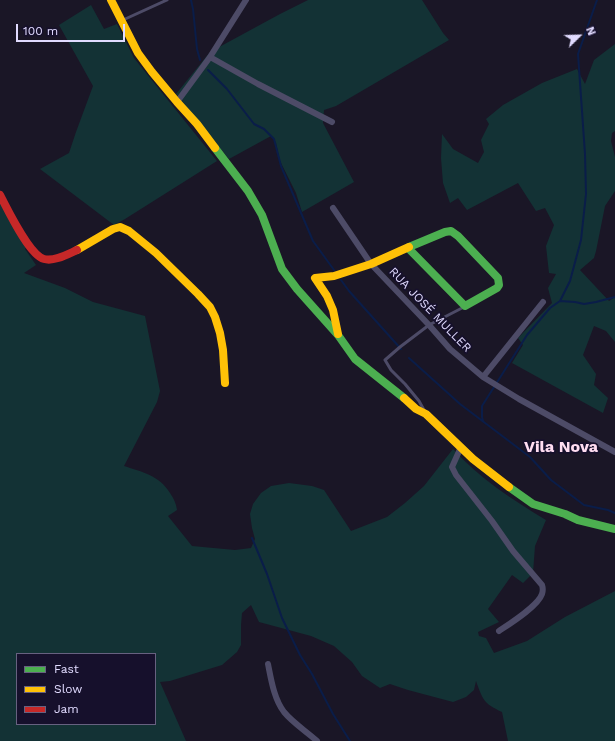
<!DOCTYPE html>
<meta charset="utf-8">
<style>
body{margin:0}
#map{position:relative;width:615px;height:741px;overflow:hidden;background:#1a1626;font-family:"Work Sans",sans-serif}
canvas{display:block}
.legend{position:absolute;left:16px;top:653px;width:140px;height:72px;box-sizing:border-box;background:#16102c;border:1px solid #676180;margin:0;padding:5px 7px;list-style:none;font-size:12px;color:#e1dbff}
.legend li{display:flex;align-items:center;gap:8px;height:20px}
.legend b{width:20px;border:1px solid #676180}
.north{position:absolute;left:559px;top:16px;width:40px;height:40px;-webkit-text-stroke:3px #16102c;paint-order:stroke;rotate:67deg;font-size:11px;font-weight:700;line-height:16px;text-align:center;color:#e1dbff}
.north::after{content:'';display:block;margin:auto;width:14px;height:18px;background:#e1dbff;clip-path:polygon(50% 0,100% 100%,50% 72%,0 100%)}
.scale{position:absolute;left:16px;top:24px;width:109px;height:18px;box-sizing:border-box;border:2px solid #e1dbff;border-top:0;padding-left:5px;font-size:12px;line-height:14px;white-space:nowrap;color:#e1dbff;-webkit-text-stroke:3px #16102c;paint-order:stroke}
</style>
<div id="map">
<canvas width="615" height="741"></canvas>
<ul class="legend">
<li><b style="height:5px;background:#4caf50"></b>Fast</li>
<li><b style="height:5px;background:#ffc107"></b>Slow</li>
<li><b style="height:5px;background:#c62828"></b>Jam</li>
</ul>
<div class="north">N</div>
<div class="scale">100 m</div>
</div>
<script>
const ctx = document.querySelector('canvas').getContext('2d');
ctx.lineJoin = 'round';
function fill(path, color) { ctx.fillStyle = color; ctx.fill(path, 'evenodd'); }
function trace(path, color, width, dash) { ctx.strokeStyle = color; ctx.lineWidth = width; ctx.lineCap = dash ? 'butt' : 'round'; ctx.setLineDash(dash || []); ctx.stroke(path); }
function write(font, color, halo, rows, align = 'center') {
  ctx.font = font + ' "Work Sans",sans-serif'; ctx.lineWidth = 3.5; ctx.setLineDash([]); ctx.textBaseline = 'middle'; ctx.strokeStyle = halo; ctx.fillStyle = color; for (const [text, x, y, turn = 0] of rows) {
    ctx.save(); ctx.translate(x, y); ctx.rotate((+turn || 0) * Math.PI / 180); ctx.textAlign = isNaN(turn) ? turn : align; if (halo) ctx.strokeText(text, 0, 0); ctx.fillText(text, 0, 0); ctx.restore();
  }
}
const green = new Path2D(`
 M308,0H422L443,33L449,40L336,106L324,110L323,123L354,182L302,212L296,193L280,161L276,143L271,136L229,159L176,94L210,52L280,14Z
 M91,5L104,29L117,24L134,58L217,161L125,219L114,225L40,169L69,153L76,132L93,86L59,25Z
 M615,44V131L612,133L611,141L615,157V191L605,206L596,251L594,258L580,270L609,301L615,297V342L606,331L594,326L583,355L596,374L594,385L608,398L603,413L512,363L523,345L518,338L552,303L548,288L556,274L549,273L546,246L554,225L545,208L536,211L518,183L467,210L458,198L450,203L443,183L441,158L442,134L453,149L478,163L484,152L481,140L489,124L486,119L503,105L542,83L577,69L585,84L594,60Z
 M0,190L22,230L30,242L25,249L36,265L24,273L65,288L93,302L145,316L160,391L157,402L124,466C142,472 159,475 170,493C174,499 176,503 177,510L168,516L192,546L235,550L251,548L255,539L252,528L250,514L253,504L261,493L271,486L289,483L312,486L324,490L351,531L387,517L405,503L424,486L453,449C479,478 513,500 546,520L535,546L533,573L523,583L512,575L488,609L499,622L478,632L479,636L486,638L494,653L527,641L565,617L615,591V741H508L502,712C483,703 483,700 476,681L474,690L466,697L453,702L408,690L390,684L380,688L362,676L352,662L334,646L311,636L259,622L251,605L242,613L241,625V645L237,652L222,665L170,681L160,682L186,741H0ZM17,654H155V724H17Z`);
const stream = new Path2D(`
 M191,0L193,9L197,49L200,60
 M208,70L227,89L254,124L264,129L274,139L281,166L313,241L334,270
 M341,280L349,291L401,349
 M560,301L570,281L581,240L586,194L585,154L578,54L597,0
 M409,358L460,404L530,457L551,480L584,505L608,510L615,513
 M483,421L482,417V406L527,335L550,308L560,301L575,302L584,304L596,302L615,297
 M252,538L267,574L282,618L300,655L312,674L333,714L350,741`);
const lane = new Path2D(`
 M123,20L167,0
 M424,410L419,401L405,384L391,370L385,360L400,347L429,325L464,307`);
const street = new Path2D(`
 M210,57L258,84L332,122
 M177,102L210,57L246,0
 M333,208L371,264L429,325L450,349L483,377L519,399L615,452
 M483,377L543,302
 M461,447L452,467L456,475L492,521L513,551L542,585C543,588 543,591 542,594C538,606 511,623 499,631
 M268,664C271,679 274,699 284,712C293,723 306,731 317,741`);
const fast = new Path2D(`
 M215,148L248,191L262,215L282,269L297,289L338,335L355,359L404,398
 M408,248L465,306L497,288L499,285L498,278L458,236L451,231L445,232L409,247
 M509,487L533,504L565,514L578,520L615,529`);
const slow = new Path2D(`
 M111,0L138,53L152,72L177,102L197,124L215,148
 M77,250L113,229L120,227L129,231L156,253L198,294L210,307L215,317L220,333L223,350L225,383
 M338,334L333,310L327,296L315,278L334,276L371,264L409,247
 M404,398L416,409L426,414L473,459L509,487`);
const jam = new Path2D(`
 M0,195C8,210 29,255 44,259C54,262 68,254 77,250`);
const streetNames = [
 ["RUA JOSÉ MULLER",430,310,46]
];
const districtNames = [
 ["Vila Nova",561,447]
];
fill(green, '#133235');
trace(stream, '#0a1d49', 2);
trace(lane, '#4d4b67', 3);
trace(street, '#4d4b67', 6);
trace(fast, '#4caf50', 8);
trace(slow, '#ffc107', 8);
trace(jam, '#c62828', 8);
write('12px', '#e1dbff', '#16102c', streetNames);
write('bold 16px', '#ffddf1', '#16102c', districtNames);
</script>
